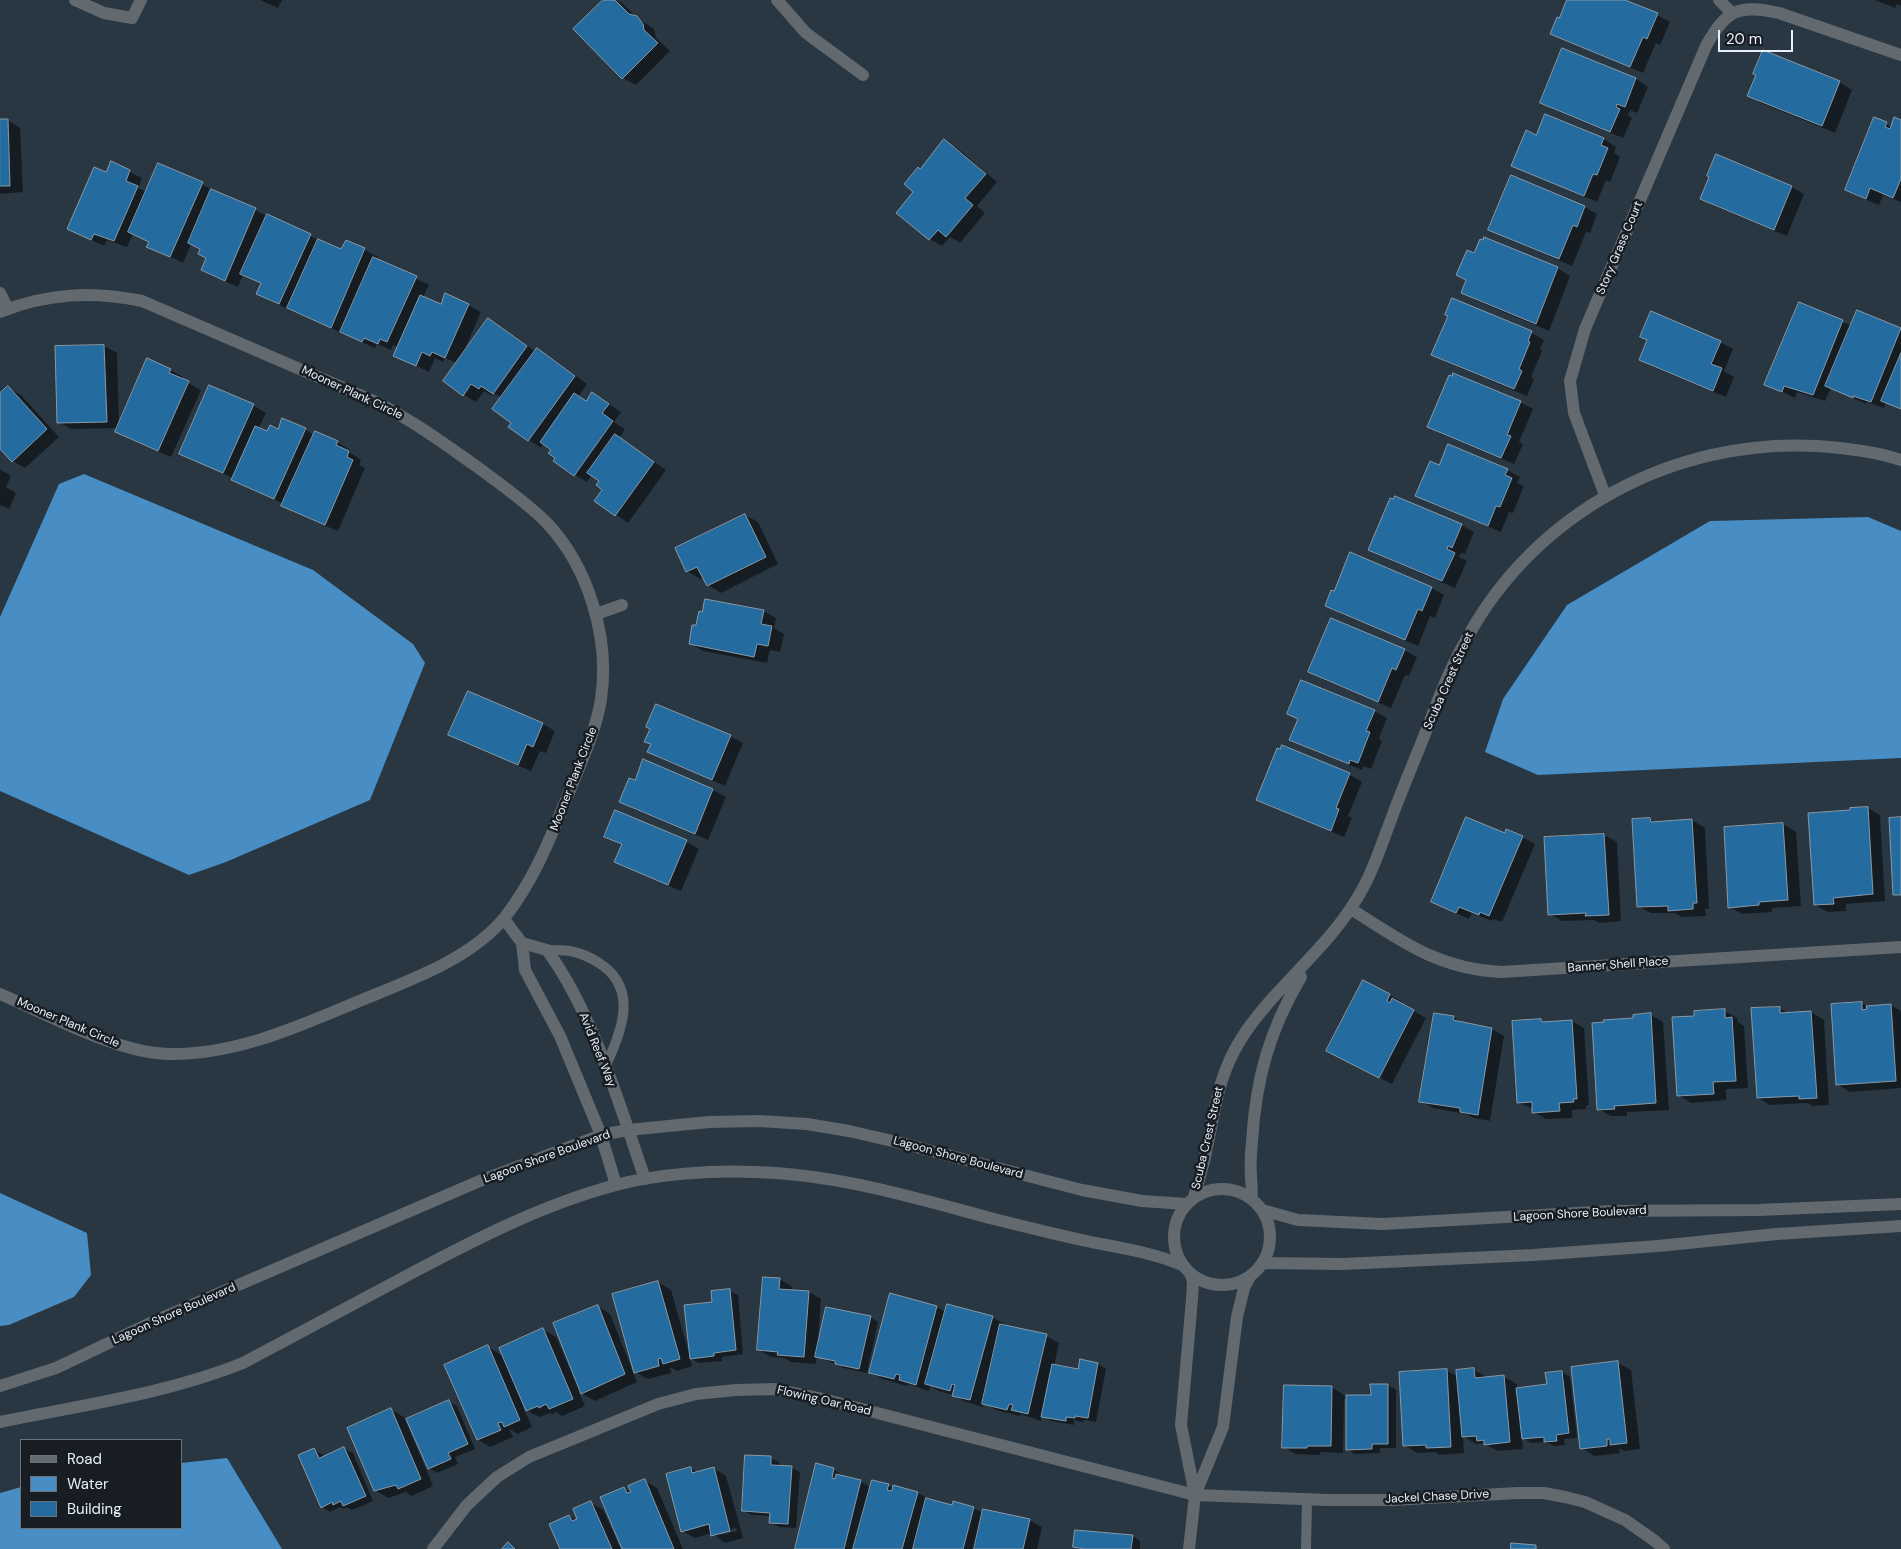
<!DOCTYPE html>
<style>
body{margin:0}
#map{position:relative;width:1901px;height:1549px;overflow:hidden;background:#293743;font-family:"DM Sans",sans-serif}
canvas{display:block}
.legend{position:absolute;left:20px;top:1439px;width:162px;height:90px;box-sizing:border-box;background:#171d23;border:1px solid #6a7178;margin:0;padding:6px 9px;list-style:none;font-size:15px;color:#e7f0f8}
.legend li{display:flex;align-items:center;gap:10px;height:25px}
.legend b{width:25px;border:1px solid #6a7178}
.scale{position:absolute;left:1718px;top:30px;width:75px;height:22px;box-sizing:border-box;border:2px solid #e7f0f8;border-top:0;padding-left:6px;font-size:15px;line-height:18px;white-space:nowrap;color:#e7f0f8;-webkit-text-stroke:4px #171d23;paint-order:stroke}
</style>
<div id="map">
<canvas width="1901" height="1549"></canvas>
<ul class="legend">
<li><b style="height:6px;background:#62696f"></b>Road</li>
<li><b style="height:14px;background:#488ec4"></b>Water</li>
<li><b style="height:14px;background:#246ca0"></b>Building</li>
</ul>
<div class="scale">20 m</div>
</div>
<script>
const ctx = document.querySelector('canvas').getContext('2d');
ctx.lineJoin = 'round';
function fill(path, color) { ctx.fillStyle = color; ctx.fill(path, 'evenodd'); }
function trace(path, color, width, dash) { ctx.strokeStyle = color; ctx.lineWidth = width; ctx.lineCap = dash ? 'butt' : 'round'; ctx.setLineDash(dash || []); ctx.stroke(path); }
function write(font, color, halo, rows, align = 'center') {
  ctx.font = font + ' "DM Sans",sans-serif'; ctx.lineWidth = 5; ctx.setLineDash([]); ctx.textBaseline = 'middle'; ctx.strokeStyle = halo; ctx.fillStyle = color; for (const [text, x, y, turn = 0] of rows) {
    ctx.save(); ctx.translate(x, y); ctx.rotate((+turn || 0) * Math.PI / 180); ctx.textAlign = isNaN(turn) ? turn : align; if (halo) ctx.strokeText(text, 0, 0); ctx.fillText(text, 0, 0); ctx.restore();
  }
}
const water = new Path2D(`
 M84,474L313,570L413,644L425,663L370,800L226,862L189,875L0,791V617L59,484Z
 M1868,517L1901,531V758L1538,775L1485,752L1503,699L1567,605L1710,521Z
 M0,1193L87,1233L91,1275L74,1297L9,1325L0,1326Z
 M227,1458L282,1549H0V1493L21,1487V1528H181V1463Z`);
const shadow = new Path2D(`
 M260,0H282L278,8Z
 M605,0H617L622,3L636,17L654,29L656,38L670,51L636,85L623,78Z
 M1568,0H1622L1657,15L1670,22L1660,45L1656,43L1643,73L1564,40L1551,33L1560,20Z
 M1875,0H1901V6L1897,4L1895,8Z
 M1563,49L1636,79L1648,87L1637,113L1630,110L1628,115L1632,118L1623,138L1554,110L1541,102Z
 M1763,52L1840,82L1852,90L1835,133L1761,103L1748,95L1757,75Z
 M1545,115L1604,139L1616,147L1614,153L1620,157L1610,182L1606,180L1597,202L1525,172L1512,165L1537,136Z
 M1875,119L1892,127L1901,121V202L1883,195L1879,205L1859,197L1846,190Z
 M8,120L20,128L23,192L0,194V121Z
 M944,141L957,148L997,182L977,206L985,213L960,243L950,237L942,246L929,239L920,170Z
 M1716,155L1792,187L1804,194L1787,236L1714,206L1702,198Z
 M112,163L142,178L138,188L147,192L202,184L214,191L342,251L346,241L365,250L378,257L376,260L429,285L423,297L442,305H468L481,312L463,353L489,319L501,327L536,352L537,350L550,357L587,384L578,397L587,402L593,394L621,412L614,422L625,429L619,438L666,470L628,523L596,501L604,489L600,481L592,475L587,482L575,475L557,457L553,449L544,443L541,448L510,427L512,423L502,398L494,393L492,396L484,391L476,402L464,395L457,363L445,358L443,362L435,358L429,372L395,355L399,347L393,345L391,350L377,344L375,348L270,301L258,293L262,284L243,275L238,287L215,277L202,270L207,258L201,250L191,244L183,263L148,246L150,242L133,234L127,247L107,240L104,246L81,235Z
 M1585,207L1597,214L1590,233L1586,232L1572,266L1502,236L1489,229Z
 M1475,254L1557,268L1570,276L1549,331L1475,300L1463,292Z
 M1453,299L1532,333L1544,340L1540,349L1542,351L1531,377L1534,379L1527,396L1446,362L1433,355L1449,316Z
 M1799,303L1852,326L1858,311L1901,329V410L1886,402L1884,408L1866,402V404L1831,388L1825,401L1797,392L1795,398L1766,384Z
 M1720,342L1733,349L1724,371L1734,377L1726,397L1653,367L1640,360Z
 M104,346L117,353L119,425L170,370L183,377L182,380L201,390L171,457L129,439L116,431L118,428L71,429L58,422L56,347Z
 M8,388L21,395L59,437L25,468L13,461L0,447V395Z
 M1520,402L1533,409L1519,442L1523,444L1514,464L1441,434L1429,427Z
 M253,405L266,413L258,429L268,433L278,430L305,429L314,435L337,442L350,450L349,452L361,460L359,465L365,468L338,531L295,513L283,506L284,504L245,486L232,479L233,478L181,453Z
 M1440,467L1507,470L1520,477L1517,483L1524,486L1513,513L1509,512L1501,532L1429,502L1417,495Z
 M0,469L11,476L6,487L16,493L9,509L0,505Z
 M745,515L758,522L778,564L721,593L708,585L704,577L700,579L687,571L677,549Z
 M1461,525L1474,532L1465,554L1461,553L1459,557L1467,561L1455,588L1383,557L1370,550Z
 M1432,588L1444,595L1435,618L1430,616L1418,646L1339,613L1326,606Z
 M763,611L776,618L774,628L784,634L780,652L770,650L767,663L703,651L690,643Z
 M1404,650L1417,657L1409,676L1405,675L1391,708L1322,679L1309,672Z
 M1374,711L1387,718L1379,738L1382,741L1371,769L1363,766L1362,770L1303,746L1291,739L1299,720L1288,714Z
 M543,724L555,731L546,753L540,751L531,771L462,742L450,735Z
 M730,736L743,743L725,786L661,759L649,752L652,744L646,741Z
 M1282,747L1350,775L1362,782L1348,816L1352,818L1344,837L1270,806L1258,799Z
 M644,761L713,790L726,797L708,840L633,809L620,802L635,782Z
 M1868,808L1880,815L1885,901L1846,904V911L1828,912L1815,905L1852,811Z
 M616,812L687,842L699,849L681,891L628,868L616,861L622,845L606,836Z
 M1650,819L1656,823L1692,820L1705,828L1709,909H1705L1706,916L1682,917L1675,913H1651L1638,906Z
 M1783,824L1796,832L1801,906L1772,908V912L1742,914L1730,907L1725,828Z
 M1505,834L1522,837L1535,844L1502,922L1493,919L1492,921L1472,913L1469,919L1432,902Z
 M1604,835L1617,842L1621,921L1599,923L1594,920L1562,921L1550,914L1546,838Z
 M1363,981L1402,1002L1401,1004L1426,1018L1392,1084L1340,1058Z
 M1862,1003L1868,1007L1891,1005L1901,1011V1088L1850,1092L1837,1084Z
 M1779,1008L1790,1014L1811,1012L1824,1020L1829,1105L1813,1106L1807,1103L1770,1105L1758,1098Z
 M1725,1011L1737,1018L1738,1022L1744,1026L1748,1088L1726,1089V1100L1691,1103L1678,1095L1695,1017Z
 M1651,1015L1663,1022L1669,1110L1627,1112V1116H1611L1598,1109L1634,1019Z
 M1453,1017L1463,1023L1492,1029L1504,1036L1490,1121L1474,1118L1466,1114L1433,1108L1421,1101Z
 M1572,1021L1584,1028L1589,1105L1586,1106V1109L1572,1110V1118L1546,1119L1534,1112L1533,1109L1518,1102L1513,1022Z
 M780,1279L792,1287V1291L809,1292L821,1299L818,1342L870,1317L878,1322L867,1373L844,1368L817,1356L816,1364L791,1362L784,1358L771,1357L759,1350Z
 M658,1282L671,1290L689,1353L729,1291L738,1295L743,1354L722,1357V1361L699,1363L690,1358L692,1366L677,1371L670,1367L671,1373L648,1379L633,1371Z
 M598,1307L610,1314L637,1382L595,1401L579,1392L585,1406L562,1416L556,1412L553,1414L550,1413L539,1417L524,1409L532,1427L518,1434L509,1429L513,1437L490,1447L478,1440L488,1347L503,1356L543,1330L556,1337L575,1381L577,1380Z
 M936,1307L946,1312L992,1317L1005,1324L1004,1326L1046,1336L1059,1343L1054,1366L1079,1371L1081,1361L1098,1364L1106,1369L1096,1422L1084,1420L1083,1422L1074,1420V1425L1051,1421L1042,1416L1041,1421L1020,1414V1416L996,1410L984,1403L983,1407L966,1402L953,1395L939,1391L930,1386L929,1391L908,1384L907,1386L883,1379L870,1372Z
 M1618,1363L1631,1370L1640,1449L1624,1451L1619,1448L1620,1453L1594,1456L1582,1448Z
 M1446,1370L1458,1377L1474,1370L1487,1377H1504L1517,1384V1389L1548,1385L1562,1372L1570,1377L1577,1438L1564,1439L1565,1445L1554,1446L1545,1442L1531,1443L1522,1438L1523,1449L1498,1451L1483,1443L1476,1444L1463,1436L1464,1453L1440,1455L1435,1452L1417,1453L1404,1445Z
 M1388,1385L1396,1390V1448H1380V1453L1355,1454L1347,1449V1399H1344L1343,1453L1320,1452V1455L1296,1454L1283,1447L1332,1387L1345,1396H1372Z
 M448,1401L457,1406L475,1449L455,1457L458,1464L437,1473L429,1468Z
 M391,1410L404,1417L433,1486L412,1496L406,1492L388,1498L375,1490Z
 M344,1449L353,1453L373,1501L352,1510L346,1507L343,1509L340,1507L330,1512L322,1507L314,1450L323,1455L324,1458Z
 M771,1458L779,1462V1467L792,1468L800,1472L796,1528L779,1527L770,1522L771,1516L752,1515L743,1511Z
 M817,1465L834,1469L846,1478L860,1481L871,1488L888,1485L894,1488L918,1493L930,1500L953,1507L973,1508L983,1513L1029,1520L1042,1527L1037,1549H797Z
 M691,1468L698,1473L713,1468L726,1476L743,1538L725,1543L712,1533L695,1538L682,1531ZM736,1528L737,1531L721,1535V1532Z
 M645,1481L657,1488L683,1549H621L623,1548L624,1489L633,1493Z
 M591,1503L603,1510L621,1549H562L569,1516L576,1520L578,1519Z
 M1132,1536L1140,1541V1549H1079L1074,1547Z`);
const building = new Path2D(`
 M603,0H615L629,14L637,16L643,24L644,30L658,43L622,79L573,29Z
 M1567,0H1625L1658,13L1647,39L1643,37L1630,67L1550,34L1557,17L1559,18Z
 M1562,48L1636,78L1625,107L1617,104L1616,107L1620,109L1610,132L1540,103Z
 M1763,50L1840,81L1822,126L1747,96L1756,75L1753,74Z
 M1545,114L1604,138L1601,145L1608,148L1597,175L1593,174L1584,196L1511,166L1526,130L1536,135Z
 M1874,117L1887,122L1885,127L1890,129L1894,117L1901,120V179L1893,198L1870,188L1866,199L1845,190Z
 M0,119H8L10,186H0Z
 M944,139L986,174L965,198L973,205L946,237L938,230L929,240L896,213L913,192L904,184L918,167L920,169Z
 M1716,154L1792,186L1774,230L1700,199L1709,177L1707,176Z
 M111,161L130,170L126,181L138,186L114,241L94,234L91,240L67,229L94,167L106,172Z
 M158,163L203,182L170,257L146,247L149,242L128,232Z
 M1511,175L1585,206L1577,227L1573,225L1559,259L1488,230Z
 M211,189L256,208L225,281L201,270L206,258L198,254L200,249L188,243Z
 M267,214L311,234L279,304L256,294L261,283L240,274Z
 M1484,237L1558,267L1536,324L1461,293L1466,280L1456,275L1467,250L1474,253L1480,239L1483,240Z
 M318,239L341,249L346,240L365,248L331,328L287,308Z
 M373,257L417,276L387,342L380,339L378,344L364,338L362,342L340,332Z
 M445,293L469,304L445,358L432,352L430,356L422,352L416,366L393,356L420,295L441,304Z
 M1452,298L1532,331L1528,341L1530,342L1519,369L1522,371L1514,389L1431,355L1448,316L1445,315Z
 M1799,302L1843,320L1813,395L1784,386L1782,392L1764,385Z
 M1857,310L1901,328L1871,402L1853,396V398L1825,386Z
 M1651,311L1721,341L1711,364L1722,368L1713,391L1639,360L1647,340L1640,337Z
 M488,318L527,346L493,394L481,386L479,389L471,384L463,396L443,381Z
 M104,345L107,422L57,423L55,346Z
 M537,348L575,376L528,441L508,427L511,423L492,409Z
 M1901,353V409L1881,401Z
 M147,358L171,369L169,373L189,381L158,451L115,432Z
 M1453,373L1521,401L1507,435L1511,436L1501,458L1427,427L1449,375L1452,376Z
 M209,385L254,404L223,473L179,454Z
 M8,386L47,429L12,462L0,449V393Z
 M592,392L609,404L602,413L613,421L574,476L553,461L555,458L548,453L551,450L540,442L574,393L586,401Z
 M282,418L306,428L274,499L231,480L255,426L267,431L270,425L278,429Z
 M315,431L338,441L336,445L349,451L347,457L353,460L325,525L281,506Z
 M615,434L654,462L615,516L594,501L602,490L596,485L599,481L587,473Z
 M1448,444L1508,469L1505,475L1512,478L1500,507L1496,506L1488,526L1415,496L1430,461L1439,465Z
 M1395,496L1462,524L1452,548L1448,546L1447,549L1455,553L1442,581L1368,550L1390,498L1393,499Z
 M745,514L766,557L707,586L697,567L686,572L675,548Z
 M1350,552L1432,587L1422,611L1418,609L1405,640L1325,606L1331,590L1334,591Z
 M705,599L764,610L761,624L772,626L768,646L757,644L754,657L689,644L692,625H696L699,611L702,612Z
 M1331,618L1405,649L1396,670L1392,668L1378,702L1308,672Z
 M1301,680L1375,710L1366,731L1370,732L1358,763L1350,760L1349,764L1289,740L1298,719L1287,714Z
 M468,691L543,723L533,747L527,744L518,765L448,735Z
 M656,704L731,735L712,780L647,752L651,744L644,742L650,729L646,727Z
 M1282,745L1350,773L1336,808L1339,809L1331,831L1256,800L1277,748L1280,749Z
 M643,759L713,789L695,834L619,802L629,778L635,780Z
 M1868,807L1873,894L1833,898L1834,904L1814,905L1808,813L1850,810V808Z
 M615,810L687,840L668,885L614,862L622,844L604,837Z
 M1466,817L1505,833L1506,829L1523,836L1489,916L1480,912L1479,915L1459,907L1456,913L1431,902Z
 M1901,817V895H1893L1889,818Z
 M1650,818L1651,822L1692,819L1697,903H1693V909L1668,911V906L1637,907L1632,819Z
 M1783,823L1788,900L1759,902V905L1728,908L1724,827Z
 M1604,834L1609,915L1585,916L1586,913L1548,915L1544,837Z
 M1363,980L1390,994L1387,1001L1390,1003L1392,998L1414,1010L1379,1078L1326,1051Z
 M1862,1002V1010L1867,1009L1866,1006L1891,1004L1896,1081L1836,1085L1831,1004Z
 M1780,1007V1013L1811,1011L1817,1098L1799,1099V1096L1757,1098L1751,1008Z
 M1725,1009V1018L1732,1017L1736,1081L1713,1082L1714,1094L1677,1096L1672,1017L1694,1016V1011Z
 M1434,1013L1454,1016L1453,1020L1492,1028L1478,1115L1460,1112V1108L1419,1102Z
 M1651,1013L1656,1103L1614,1106L1615,1109L1597,1110L1592,1023L1604,1022L1603,1020L1633,1018V1015Z
 M1541,1019L1542,1022L1572,1020L1577,1099H1573L1574,1102L1559,1103L1560,1111L1532,1113V1102L1517,1103L1512,1021Z
 M763,1277L780,1278L779,1289L809,1291L804,1357L777,1355L778,1352L757,1350Z
 M658,1281L680,1359L663,1364L661,1358L658,1359L659,1366L634,1373L612,1294Z
 M730,1289L736,1350L714,1353V1356L690,1359L684,1305L712,1302L711,1291Z
 M890,1293L937,1306L916,1385L899,1380L900,1375L896,1374L894,1379L869,1373Z
 M947,1304L993,1316L970,1400L952,1396L955,1385L952,1384L950,1391L925,1384Z
 M598,1305L625,1374L581,1394L553,1323Z
 M826,1307L871,1316L859,1369L835,1364V1361L815,1357Z
 M1000,1324L1047,1334L1028,1414L1011,1410L1013,1405L1009,1404L1007,1410L982,1404Z
 M543,1328L573,1399L549,1409L546,1404L539,1408L538,1406L526,1411L499,1348Z
 M488,1345L520,1420L504,1427L502,1422L498,1423L501,1430L477,1440L444,1365Z
 M1080,1359L1098,1363L1088,1418L1075,1416V1418L1066,1417V1421L1041,1417L1052,1364L1078,1369Z
 M1618,1361L1627,1443L1610,1445V1439H1607V1446L1580,1449L1571,1367Z
 M1474,1368L1475,1378L1504,1375L1510,1442L1484,1445V1440L1477,1441L1476,1436L1462,1437L1456,1370Z
 M1447,1369L1451,1447L1426,1448V1445L1403,1446L1399,1372Z
 M1562,1371L1569,1433L1556,1435L1557,1441L1544,1442V1437L1522,1439L1516,1388L1547,1384L1545,1373Z
 M1370,1384H1388V1444H1372V1449L1346,1450V1395H1371Z
 M1284,1385L1332,1386L1331,1446H1307V1448H1282Z
 M449,1400L468,1444L448,1453L451,1459L428,1469L406,1419Z
 M391,1408L421,1479L398,1489L396,1485L374,1491L347,1428Z
 M344,1447L366,1496L343,1506L341,1501L333,1505L332,1502L321,1508L298,1455L314,1448L319,1458Z
 M745,1455L771,1456V1465L792,1466L788,1524L769,1523L770,1513L742,1511Z
 M816,1463L834,1468L832,1478L835,1479L836,1474L861,1480L844,1549H795Z
 M691,1467L692,1473L714,1467L730,1531L711,1536L709,1524L681,1532L666,1474Z
 M645,1479L674,1549H622L600,1497L624,1487L627,1493L631,1492L628,1486Z
 M872,1480L889,1484L887,1490L892,1491L893,1485L918,1492L902,1549H853Z
 M926,1498L952,1505L953,1501L974,1507L963,1549H913Z
 M591,1501L612,1549H560L549,1524L569,1515L572,1521L577,1519L573,1509Z
 M983,1509L1030,1519L1023,1549H974Z
 M1075,1530L1133,1535L1131,1549H1084L1073,1547Z
 M508,1542L515,1549H502Z
 M1511,1543L1536,1545V1549H1511Z`);
const service = new Path2D(`
 M547,950C554,950 563,950 570,951C580,953 590,957 599,963C639,988 622,1032 605,1067
 M1306,1549L1307,1500`);
const minor = new Path2D(`
 M75,0L104,13L132,18L141,0
 M777,0L806,33L863,75
 M1719,0L1732,13
 M0,293L8,309
 M0,312C48,293 92,291 142,301L376,402C412,420 443,443 476,466C500,484 525,501 546,522C589,567 610,639 601,699C596,731 582,760 570,790C552,834 535,879 505,917C468,963 398,984 345,1007C288,1031 231,1055 168,1054C117,1053 47,1014 0,994
 M1605,495L1574,413L1570,381L1585,329L1706,46C1726,10 1738,4 1779,13L1901,55
 M596,614L622,605
 M1351,909C1401,941 1438,969 1501,972L1901,947
 M504,919L522,943L525,970L560,1036L601,1135L616,1185
 M522,943L547,950C594,1015 619,1104 645,1179
 M1174 1237a48 48 0 1 1 96 0a48 48 0 1 1-96 0Z
 M1194,1197C1199,1180 1204,1164 1207,1147C1216,1106 1218,1076 1241,1039C1276,984 1331,948 1363,888C1374,868 1381,846 1389,825C1400,794 1413,764 1425,734C1437,702 1449,670 1466,640C1534,513 1673,438 1817,446C1845,448 1874,451 1901,460
 M1251,1198C1253,1190 1251,1184 1251,1176C1250,1164 1251,1152 1252,1141C1256,1079 1269,1031 1301,977
 M1262,1210L1298,1220L1383,1224L1612,1211L1759,1210L1901,1204
 M1262,1263L1343,1264L1533,1255L1658,1246L1777,1234L1901,1226
 M1191,1275L1193,1282L1192,1299L1181,1425L1195,1495
 M0,1386L56,1368L157,1320L482,1180L601,1135L628,1130L709,1122L759,1121L807,1124L849,1131L901,1143L1082,1190L1142,1201L1186,1204
 M0,1422C82,1405 166,1394 243,1363C299,1333 355,1303 410,1274C476,1239 544,1204 616,1185C657,1174 712,1170 755,1172C837,1174 915,1198 994,1219C1026,1227 1058,1235 1091,1242C1122,1248 1153,1253 1182,1265
 M433,1549L467,1505L497,1477L529,1457L658,1404L696,1394L736,1390L775,1389L823,1399L1195,1495L1328,1500H1393L1517,1493H1544L1565,1497L1585,1502L1625,1520L1655,1541L1664,1549
 M1189,1549L1195,1495L1223,1427L1237,1317L1244,1288L1251,1275`);
const streetNames = [
 ["Story Grass Court",1620,248,-67],
 ["Mooner Plank Circle",352,393,25],
 ["Scuba Crest Street",1449,681,-66],
 ["Mooner Plank Circle",574,779,-69],
 ["Banner Shell Place",1618,965,-4],
 ["Mooner Plank Circle",68,1023,23],
 ["Avid Reef Way",597,1050,68],
 ["Scuba Crest Street",1208,1138,-77],
 ["Lagoon Shore Boulevard",547,1157,-20],
 ["Lagoon Shore Boulevard",958,1158,15],
 ["Lagoon Shore Boulevard",1580,1214,-3],
 ["Lagoon Shore Boulevard",174,1314,-24],
 ["Flowing Oar Road",824,1401,13],
 ["Jackel Chase Drive",1437,1497,-3]
];
fill(water, '#488ec4');
fill(shadow, '#0007');
fill(building, '#246ca0');
trace(building, '#8899a7', 1);
trace(service, '#62696f', 10);
trace(minor, '#62696f', 12);
write('12px', '#e7f0f8', '#171d23', streetNames);
</script>
